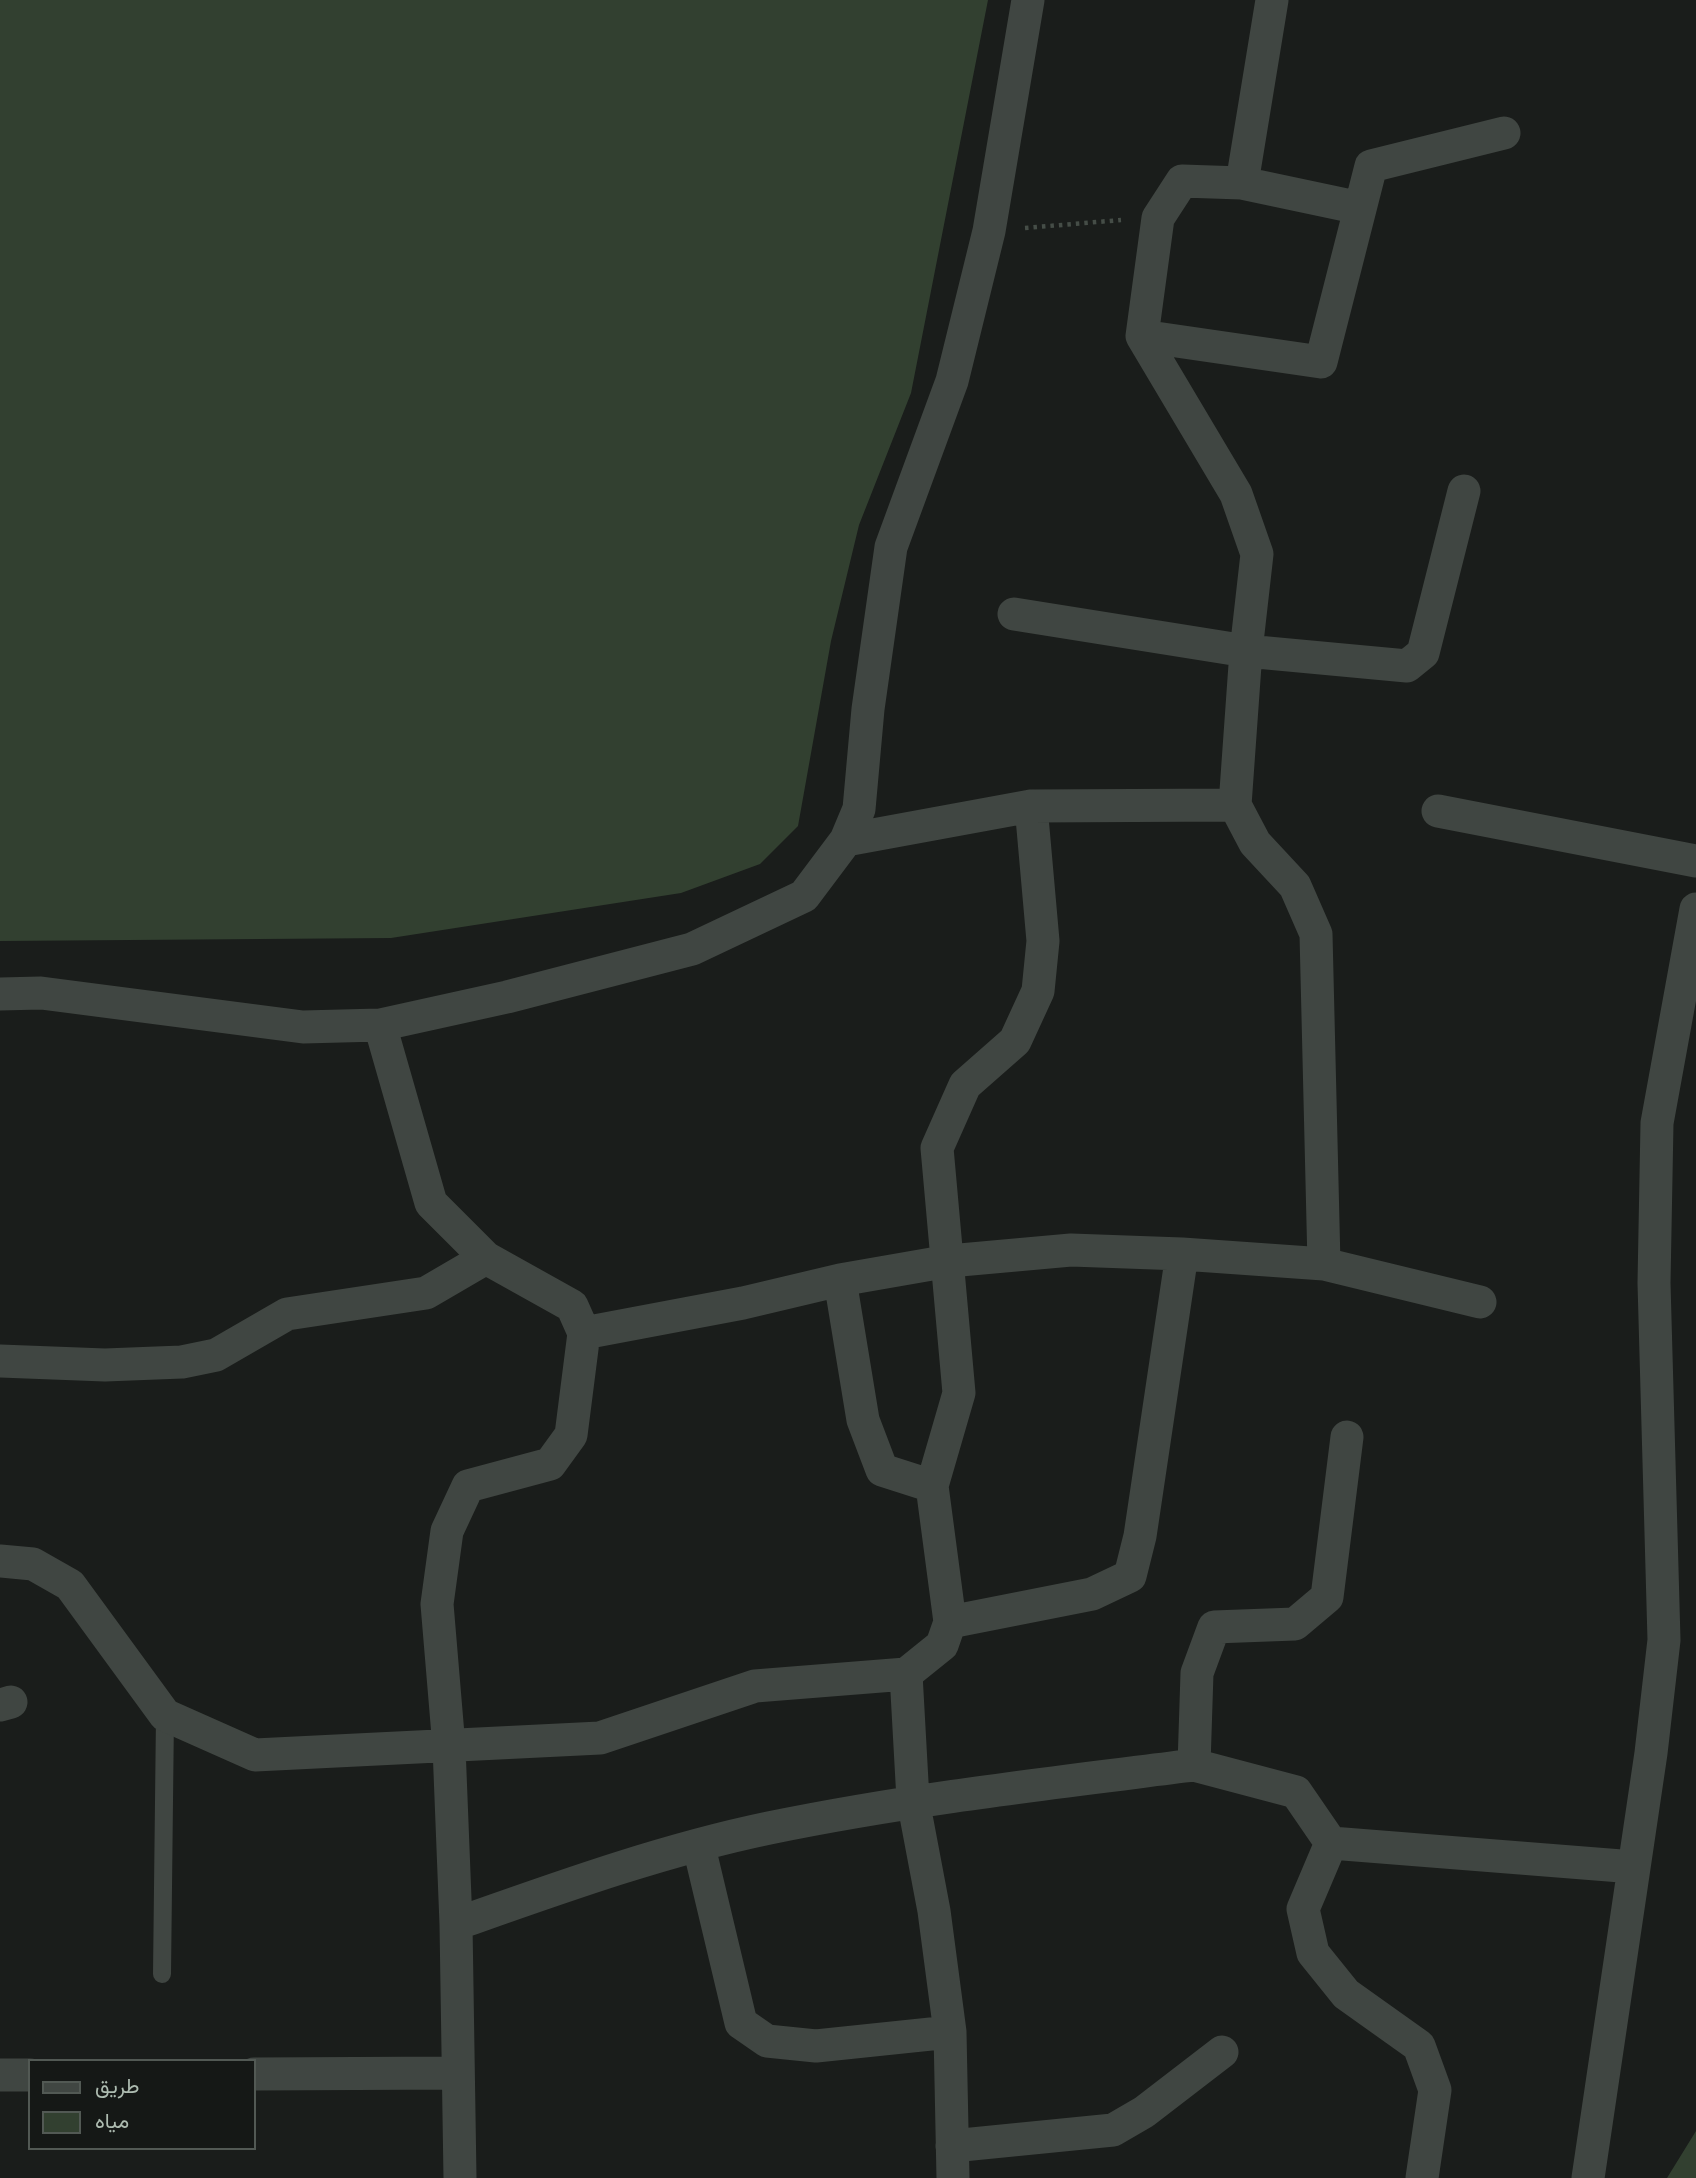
<!DOCTYPE html>
<meta charset="utf-8">
<style>
body{margin:0}
#map{position:relative;width:1696px;height:2178px;overflow:hidden;background:#1a1d1b;font-family:Signika,Vazirmatn,sans-serif}
canvas{display:block}
.legend{position:absolute;left:28px;top:2059px;width:228px;height:91px;box-sizing:border-box;background:#151816;border:2px solid #525954;margin:0;padding:9px 12px;list-style:none;font-size:21px;color:#adbbb0}
.legend li{display:flex;align-items:center;gap:14px;height:35px}
.legend b{width:35px;border:2px solid #525954}
</style>
<div id="map">
<canvas width="1696" height="2178"></canvas>
<ul class="legend">
<li><b style="height:9px;background:#404642"></b>طريق</li>
<li><b style="height:19px;background:#324030"></b>مياه</li>
</ul>
</div>
<script>
const ctx = document.querySelector('canvas').getContext('2d');
ctx.lineJoin = 'round';
function fill(path, color) { ctx.fillStyle = color; ctx.fill(path, 'evenodd'); }
function trace(path, color, width, dash) { ctx.strokeStyle = color; ctx.lineWidth = width; ctx.lineCap = dash ? 'butt' : 'round'; ctx.setLineDash(dash || []); ctx.stroke(path); }
const water = new Path2D(`
 M0,0H988L911,393L859,525L831,641L798,826L760,864L681,893L391,938L0,941Z
 M1696,2131V2178H1667Z`);
const path = new Path2D(`
 M1025,228L1121,220`);
const service = new Path2D(`
 M162,1974L165,1715`);
const minor = new Path2D(`
 M1242,183L1272,0
 M1142,336L1321,362L1371,166L1504,133
 M1014,614L1246,651L1407,666L1423,653L1464,491
 M1438,811L1696,861
 M846,840L1031,806L1235,805
 M0,994L41,993L303,1027L380,1025L507,997L692,949L804,896L846,840L859,809L868,709L891,547L952,381L989,231L1028,0
 M380,1025L431,1203L486,1258L572,1306L584,1333L571,1435L550,1464L468,1486L447,1531L437,1604L449,1747L456,1924L460,2178
 M1324,1264L1316,934L1295,886L1255,843L1235,805L1246,651L1257,554L1236,494L1142,336L1158,218L1182,181L1242,183L1360,208
 M840,1280L863,1420L882,1470L932,1486L959,1393L937,1148L965,1085L1015,1041L1038,991L1043,941L1031,806
 M584,1333L743,1303L840,1280L949,1261L1071,1250L1182,1254L1324,1264L1480,1302
 M0,1361L105,1365L182,1362L216,1355L287,1314L426,1293L486,1258
 M1347,1437L1327,1597L1295,1624L1214,1627L1197,1673L1194,1765L1296,1792L1331,1843L1303,1909L1313,1953L1346,1994L1419,2046L1435,2090L1422,2178
 M932,1486L950,1622L942,1645L906,1674L913,1800L934,1911L950,2032L953,2178
 M0,1561L33,1564L70,1585L165,1715L255,1755L600,1738L755,1686L906,1674
 M950,1622L1092,1594L1130,1576L1140,1536L1182,1254
 M0,1705L11,1702
 M1331,1843L1634,1867
 M699,1847L741,2023L767,2041L816,2046L950,2032
 M456,1924C558,1888 663,1850 769,1828C910,1799 1052,1783 1194,1765
 M254,2074L457,2073
 M0,2075H30
 M952,2146L1113,2130L1144,2112L1222,2052
 M1588,2178L1651,1753L1664,1640L1654,1283L1657,1123L1696,909`);
fill(water, '#324030');
trace(path, '#454d47', 4.5, [3.5, 5]);
trace(service, '#404642', 18);
trace(minor, '#404642', 33);
</script>
